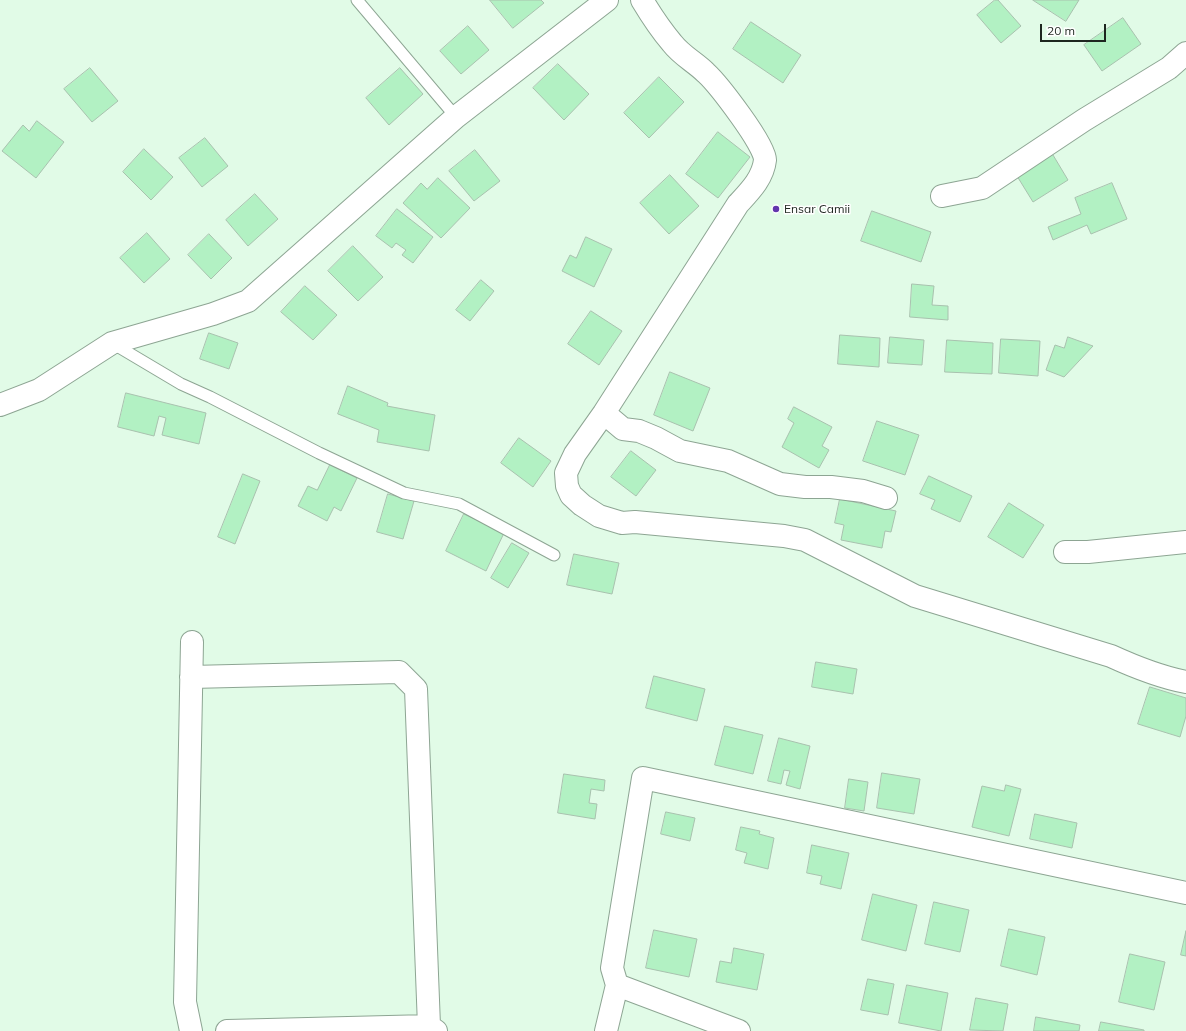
<!DOCTYPE html>
<style>
body{margin:0}
#map{position:relative;width:1186px;height:1031px;overflow:hidden;background:#e1fbe7;font-family:Mulish,sans-serif}
canvas{display:block}
.scale{position:absolute;left:1040px;top:24px;width:66px;height:18px;box-sizing:border-box;border:2px solid #1d261f;border-top:0;padding-left:5px;font-size:12px;line-height:14px;white-space:nowrap;color:#1d261f;-webkit-text-stroke:3px #fff;paint-order:stroke}
</style>
<div id="map">
<canvas width="1186" height="1031"></canvas>
<div class="scale">20 m</div>
</div>
<script>
const ctx = document.querySelector('canvas').getContext('2d');
ctx.lineJoin = 'round';
function fill(path, color) { ctx.fillStyle = color; ctx.fill(path, 'evenodd'); }
function trace(path, color, width, dash) { ctx.strokeStyle = color; ctx.lineWidth = width; ctx.lineCap = dash ? 'butt' : 'round'; ctx.setLineDash(dash || []); ctx.stroke(path); }
function write(font, color, halo, rows, align = 'center') {
  ctx.font = font + ' Mulish,sans-serif'; ctx.lineWidth = 3; ctx.setLineDash([]); ctx.textBaseline = 'middle'; ctx.strokeStyle = halo; ctx.fillStyle = color; for (const [text, x, y, turn = 0] of rows) {
    ctx.save(); ctx.translate(x, y); ctx.rotate((+turn || 0) * Math.PI / 180); ctx.textAlign = isNaN(turn) ? turn : align; if (halo) ctx.strokeText(text, 0, 0); ctx.fillText(text, 0, 0); ctx.restore();
  }
}
const building = new Path2D(`
 M490,0H541L544,3L513,28Z
 M995,0H998L1021,26L1001,43L977,15Z
 M1033,0H1079L1066,21Z
 M1123,18L1141,44L1102,71L1084,45Z
 M751,22L801,55L783,83L733,49Z
 M468,26L489,50L461,74L440,51Z
 M558,64L589,94L564,120L533,88Z
 M90,68L118,101L92,122L64,89Z
 M400,68L423,94L389,125L366,98Z
 M659,77L684,102L649,138L624,113Z
 M37,121L64,142L36,178L2,151L23,125L29,131Z
 M718,132L750,157L718,198L686,174Z
 M205,138L228,166L202,187L179,158Z
 M144,149L173,177L151,200L123,172Z
 M475,150L500,181L474,201L449,171Z
 M1053,155L1068,180L1033,202L1017,176Z
 M670,175L699,206L669,234L640,203Z
 M438,178L470,208L441,238L403,203L421,183L427,189Z
 M1112,183L1127,219L1091,234L1087,225L1053,240L1048,227L1081,214L1075,198Z
 M255,194L278,219L248,246L226,220Z
 M397,209L433,237L413,263L402,255L406,250L396,243L392,248L376,236Z
 M872,211L931,232L921,262L861,241Z
 M147,233L170,259L144,283L120,258Z
 M209,234L232,258L211,279L188,255Z
 M586,237L612,249L594,287L562,271L570,255L576,258Z
 M353,246L383,277L358,301L328,271Z
 M481,280L494,291L470,321L456,310Z
 M912,284L934,286L932,305L948,306V320L910,317Z
 M305,286L337,315L313,340L281,312Z
 M591,311L622,331L599,365L568,344Z
 M209,333L238,343L229,369L200,359Z
 M840,335L880,338L879,367L838,364Z
 M890,337L924,340L922,365L888,363Z
 M1068,337L1093,346L1064,377L1046,370L1055,345L1064,348Z
 M1001,339L1040,341L1038,376L999,373Z
 M947,340L993,343L992,374L945,372Z
 M670,372L710,388L693,431L654,415Z
 M348,386L388,403L387,406L435,415L429,451L377,442L379,430L338,414Z
 M126,393L206,413L199,444L162,435L166,418L159,416L154,436L118,427Z
 M794,407L832,427L822,446L829,450L819,468L782,447L794,423L788,419Z
 M877,421L919,435L905,475L863,461Z
 M519,438L551,461L533,487L501,463Z
 M631,451L656,470L636,496L611,477Z
 M330,465L357,478L341,511L334,507L327,521L298,506L308,486L317,490Z
 M243,474L260,481L235,544L218,537Z
 M929,476L972,496L960,522L931,509L935,500L920,494Z
 M388,494L414,501L403,539L377,532Z
 M840,499L896,511L891,532L885,531L882,548L841,540L844,525L835,523Z
 M1009,503L1044,525L1023,558L988,537Z
 M464,514L504,533L486,571L446,551Z
 M512,543L529,553L508,588L491,578Z
 M574,554L619,563L612,594L567,585Z
 M816,662L857,669L853,694L812,687Z
 M654,676L705,689L697,721L646,708Z
 M1150,687L1186,698V716L1180,737L1138,724Z
 M725,726L763,735L753,774L715,765Z
 M779,738L810,746L800,789L786,785L790,771L784,770L781,784L768,781Z
 M882,773L920,779L914,814L877,808Z
 M564,774L605,780L604,791L591,789L589,803L597,804L595,819L558,813Z
 M849,779L868,782L864,811L845,808Z
 M1006,785L1021,789L1009,836L972,827L982,786L1004,791Z
 M666,812L695,818L690,841L661,834Z
 M1035,814L1077,823L1072,848L1030,839Z
 M741,827L760,831L759,834L774,838L768,869L744,863L747,853L736,850Z
 M812,845L849,853L841,889L820,884L822,876L807,873Z
 M873,894L917,905L906,951L862,940Z
 M934,902L969,910L960,952L925,944Z
 M1009,929L1045,937L1037,975L1001,966Z
 M654,930L697,939L689,977L646,968Z
 M1186,931V956L1181,955Z
 M734,948L764,954L757,990L716,982L720,961L731,963Z
 M1130,954L1165,962L1154,1010L1119,1002Z
 M868,979L894,984L888,1015L861,1010Z
 M907,985L948,993L941,1031L899,1023Z
 M976,998L1008,1004L1003,1031L970,1030Z
 M1036,1017L1080,1025L1079,1031H1034Z
 M1101,1022L1144,1030V1031H1099Z`);
const service = new Path2D(`
 M357,0L456,117
 M112,343L181,384L210,397L319,453L404,493L459,504L554,555`);
const minor = new Path2D(`
 M642,0C651,15 661,30 672,43C682,56 695,62 706,73C718,84 766,146 765,160C763,178 750,191 738,204L604,413L575,454L566,473L567,486L571,495L582,505L599,516L622,523L635,522L784,536L805,540L915,596L1111,656C1135,667 1160,677 1186,682
 M942,196L982,188L1084,120L1169,68L1186,53
 M0,405L39,390L112,343L213,314L248,301L456,117L607,0
 M604,413L623,429L639,431L656,438L680,451L728,461L780,484L805,487H831L863,491L886,498
 M1065,552H1088L1186,542
 M191,677L399,672L416,689L429,1026
 M191,1031L185,1002L192,642
 M227,1031L429,1026L436,1031
 M606,1031L617,985
 M739,1031L617,985L612,968L643,778L1186,893`);
const markers = [
 [776,209,4,"#6235ad"]
];
const poiNames = [
 ["Ensar Camii",784,209]
];
fill(building, '#b2f1c3');
trace(building, '#a8c1ae', 1);
trace(service, '#8da593', 13);
trace(minor, '#8da593', 24);
trace(service, '#fff', 11);
trace(minor, '#fff', 22);
for (const [x, y, r, color] of markers) { const dot = new Path2D(); dot.arc(x, y, r, 0, 2 * Math.PI); ctx.fillStyle = color; ctx.fill(dot); trace(dot, '#fff', 1.5); }
write('12px', '#1d261f', '#fff', poiNames, 'left');
</script>
